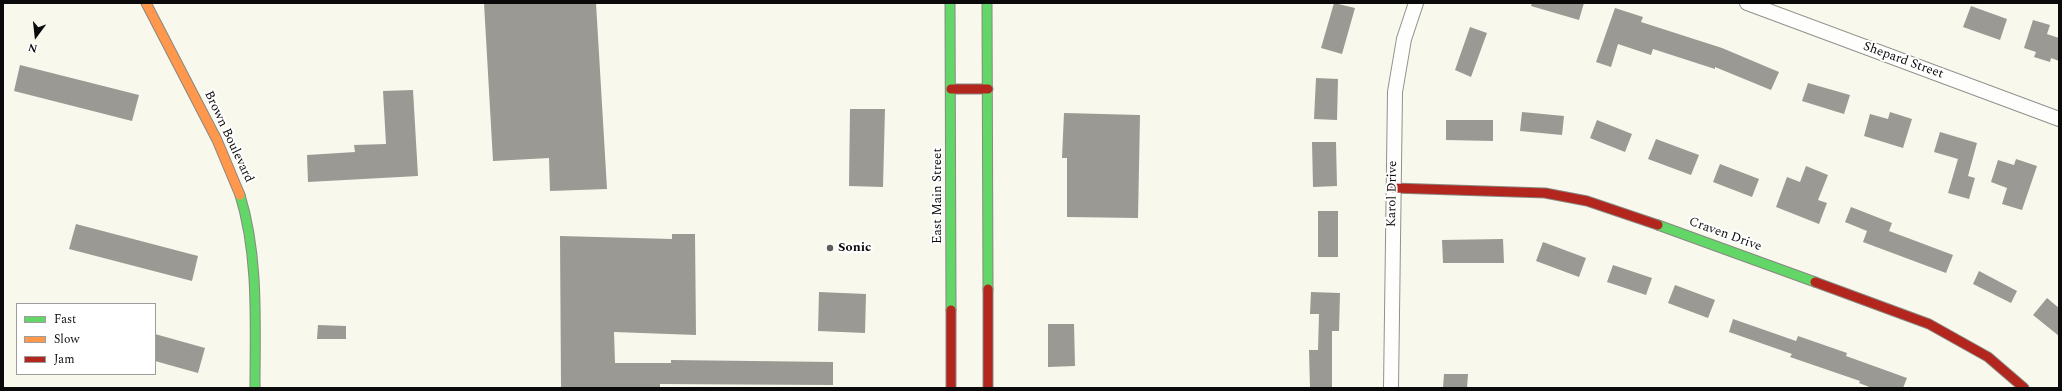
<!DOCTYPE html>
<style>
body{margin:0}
#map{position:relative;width:2062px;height:391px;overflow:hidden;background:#f8f8ed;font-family:Spectral,serif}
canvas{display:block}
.frame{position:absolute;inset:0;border:4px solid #0a0a0a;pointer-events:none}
.legend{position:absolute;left:16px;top:303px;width:140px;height:72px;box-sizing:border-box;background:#fff;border:1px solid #9d9d9d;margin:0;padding:5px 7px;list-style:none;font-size:12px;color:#0a0a0a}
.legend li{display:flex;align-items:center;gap:8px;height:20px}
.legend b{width:20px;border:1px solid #9d9d9d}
.north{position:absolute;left:16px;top:16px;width:40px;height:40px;-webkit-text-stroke:3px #fff;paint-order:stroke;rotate:195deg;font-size:11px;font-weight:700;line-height:16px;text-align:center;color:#0a0a0a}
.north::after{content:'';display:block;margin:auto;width:14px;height:18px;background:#0a0a0a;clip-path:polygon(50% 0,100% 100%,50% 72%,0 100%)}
</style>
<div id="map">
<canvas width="2062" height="391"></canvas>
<div class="frame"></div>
<ul class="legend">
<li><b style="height:5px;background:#63d668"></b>Fast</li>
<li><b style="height:5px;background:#ff974d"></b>Slow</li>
<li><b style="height:5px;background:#b3261e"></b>Jam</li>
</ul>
<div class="north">N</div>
</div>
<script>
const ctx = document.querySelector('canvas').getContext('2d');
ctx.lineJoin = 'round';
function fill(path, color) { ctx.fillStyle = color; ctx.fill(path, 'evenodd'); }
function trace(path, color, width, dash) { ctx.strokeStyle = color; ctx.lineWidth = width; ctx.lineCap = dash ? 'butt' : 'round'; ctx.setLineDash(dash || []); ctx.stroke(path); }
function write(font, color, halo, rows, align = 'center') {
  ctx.font = font + ' Spectral,serif'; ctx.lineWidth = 4; ctx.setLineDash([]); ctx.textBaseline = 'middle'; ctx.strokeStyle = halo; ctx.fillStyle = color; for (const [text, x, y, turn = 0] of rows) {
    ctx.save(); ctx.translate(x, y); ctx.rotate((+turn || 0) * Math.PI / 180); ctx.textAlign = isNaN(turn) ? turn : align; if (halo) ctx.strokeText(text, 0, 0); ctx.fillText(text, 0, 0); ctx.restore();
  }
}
const building = new Path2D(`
 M484,3H596L607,189L550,191L549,158L493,161Z
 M1334,3L1355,8L1342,54L1321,48Z
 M1532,3H1584L1579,20L1531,6Z
 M1971,6L2007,19L2000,40L1963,27Z
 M1615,8L1643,17L1641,22L1722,48L1779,72L1771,90L1715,67V69L1653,49L1651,55L1618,44L1611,67L1596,62Z
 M2033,20L2050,25L2047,34L2059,38V61L2051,58L2050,62L2034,57L2036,52L2024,48Z
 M1470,27L1487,33L1471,77L1455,70Z
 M20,65L139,95L132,121L14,91Z
 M1316,78L1338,79L1337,120L1314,119Z
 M1808,83L1850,95L1844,114L1802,101Z
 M413,90L418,176L308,182L307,155L355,152L354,145L386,144L383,91Z
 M850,109H885L883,187L849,186Z
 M1522,112L1564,116L1562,135L1520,131Z
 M1890,112L1912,119L1903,148L1864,136L1870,114L1888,119Z
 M1064,113L1140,115L1138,218L1067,217V158H1062Z
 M1446,120H1493V141L1446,140Z
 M1597,120L1632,134L1625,152L1590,138Z
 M1940,132L1977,143L1968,176L1975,178L1969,199L1948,193L1958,159L1934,152Z
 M1656,139L1699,155L1691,175L1648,159Z
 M1312,142H1336L1337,186L1313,187Z
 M2016,159L2037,166L2022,210L2002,204L2007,188L1991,182L1998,160L2014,165Z
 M1720,164L1759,179L1752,197L1713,182Z
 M1806,166L1828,175L1818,200L1827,203L1819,224L1776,207L1787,177L1800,182Z
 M1851,207L1892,223L1889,231L1953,255L1946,273L1863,242L1867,231L1845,222Z
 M1318,211H1338V257H1318Z
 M76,224L198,256L192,281L69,249Z
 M672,234H695L696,335L614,332L615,363H671V360L833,362V385L660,384V388H561L560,236L672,239Z
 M1503,239L1504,263H1443L1442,240Z
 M1543,242L1586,258L1579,277L1536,261Z
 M1613,265L1652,278L1646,295L1607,282Z
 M1979,271L2017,291L2011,303L1973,284Z
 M1675,285L1715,300L1708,318L1668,303Z
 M819,292L866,294L865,333L818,331Z
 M1311,292L1340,293L1339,331H1332V388H1310L1309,350H1318L1319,314H1310Z
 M2047,298L2059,308V336L2033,315Z
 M1733,319L1796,341L1798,336L1847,353L1846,356L1907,378L1903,388H1872L1859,383L1860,381L1790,357L1792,354L1729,332Z
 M1048,324H1074L1075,366L1048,367Z
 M318,325L346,326V339H317Z
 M155,334L205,348L198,373L155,361Z
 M1444,374H1468L1467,388H1443Z`);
const street = new Path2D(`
 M1747,3L2059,119
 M1391,388L1395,92L1404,39L1416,3`);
const fast = new Path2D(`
 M950,3L951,310
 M987,3L988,289
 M240,195C259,257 255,323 255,388
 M1658,225L1815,282`);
const slow = new Path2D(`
 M146,3L217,140L240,195`);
const jam = new Path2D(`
 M951,89H988
 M1393,188L1545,193L1587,201L1658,225
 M1815,282L1929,324L1988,357L2024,388
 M988,289V388
 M951,310V388`);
const markers = [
 [830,248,4,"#5d5d59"]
];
const streetNames = [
 ["Shepard Street",1903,61,20],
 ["Brown Boulevard",228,137,65],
 ["Karol Drive",1393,194,-89],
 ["East Main Street",938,196,-90],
 ["Craven Drive",1725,235,20]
];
const poiNames = [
 ["Sonic",838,248]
];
fill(building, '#9a9993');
trace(street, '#91918c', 16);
trace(fast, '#888883', 11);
trace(slow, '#888883', 11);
trace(jam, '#888883', 11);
trace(street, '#fefefc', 14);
trace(fast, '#63d668', 9);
trace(slow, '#ff974d', 9);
trace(jam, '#b3261e', 9);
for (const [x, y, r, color] of markers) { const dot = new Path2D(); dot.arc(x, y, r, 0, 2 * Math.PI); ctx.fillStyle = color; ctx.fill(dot); trace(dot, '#fff', 1.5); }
write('13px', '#0a0a0a', '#fff', streetNames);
write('bold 13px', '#0a0a0a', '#fff', poiNames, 'left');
</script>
